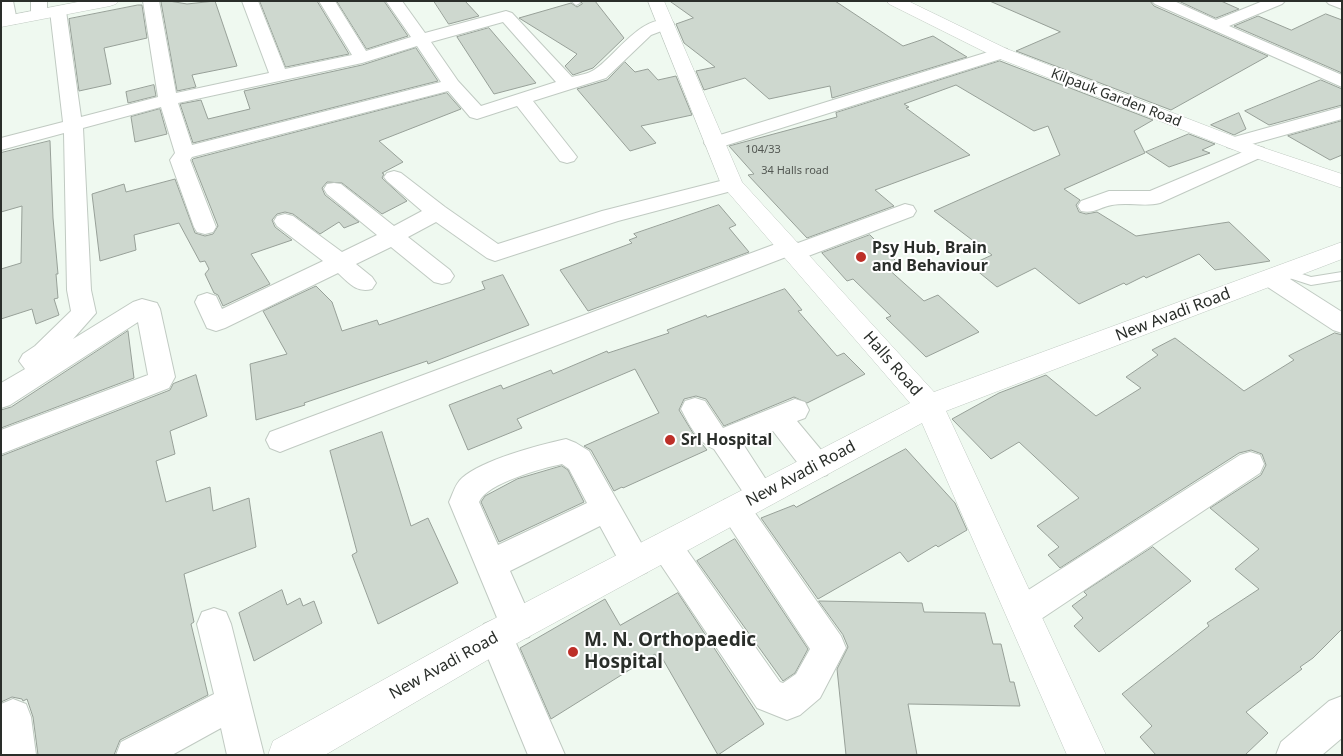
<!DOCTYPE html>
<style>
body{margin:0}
#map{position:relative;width:1343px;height:756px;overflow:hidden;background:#eff9f0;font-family:"Noto Sans",sans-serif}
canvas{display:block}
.frame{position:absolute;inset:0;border:2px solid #2a2e2a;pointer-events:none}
</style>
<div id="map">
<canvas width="1343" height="756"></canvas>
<div class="frame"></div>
</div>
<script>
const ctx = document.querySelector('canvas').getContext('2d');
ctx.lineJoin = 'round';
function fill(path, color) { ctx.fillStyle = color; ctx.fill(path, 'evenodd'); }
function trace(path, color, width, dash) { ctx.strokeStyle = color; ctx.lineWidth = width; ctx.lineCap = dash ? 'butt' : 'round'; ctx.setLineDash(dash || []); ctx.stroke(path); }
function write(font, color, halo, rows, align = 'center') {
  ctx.font = font + ' "Noto Sans",sans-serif'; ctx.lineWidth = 4; ctx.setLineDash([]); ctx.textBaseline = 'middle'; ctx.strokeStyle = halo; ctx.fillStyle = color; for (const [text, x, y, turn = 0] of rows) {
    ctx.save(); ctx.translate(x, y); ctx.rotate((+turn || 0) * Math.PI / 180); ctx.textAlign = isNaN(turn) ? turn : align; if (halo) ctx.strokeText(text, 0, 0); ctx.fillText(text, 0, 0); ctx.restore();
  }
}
const building = new Path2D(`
 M169,1L187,4L215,1L237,66L192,75L196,87L177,91L161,2Z
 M260,1H317L349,54L286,67Z
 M337,1H384L408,36L367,49Z
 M434,1H465L479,16L449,24Z
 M581,1H595L624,38L593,68L573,75L565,66L577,54L519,18L571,3L577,7L582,4Z
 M670,1H835L903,46L933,36L967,57L832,98L830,86L769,99L745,78L704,90L696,71L715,67L684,43L676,24L693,18Z
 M990,1H1150L1154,6L1268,56L1171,110L1016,51L1060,32Z
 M1179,1H1221L1239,9L1216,18Z
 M138,5H142L147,38L104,48L111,84L79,91L69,19Z
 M1326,14L1342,20V73L1234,26L1258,16L1291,30Z
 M489,28L536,83L494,94L457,37Z
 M416,48L438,81L193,143L180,104L201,100L208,119L250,109L244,91L362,65Z
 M1000,61L1153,120L1134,131L1145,153L1064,189L1080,200L1076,205L1079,212L1086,214L1097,212L1136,236L1229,222L1270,261L1215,270L1199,254L1146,278L1144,276L1126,285L1124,283L1079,304L1035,268L997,287L970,265L992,255L934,211L1060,155L1048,126L1034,131L956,85L904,104L909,107L906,108L970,155L875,190L894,206L807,238L748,175L754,174L729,146L837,117L836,113Z
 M625,62L635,72L648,69L658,80L676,76L692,115L641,126L656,143L630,151L577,89L607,80Z
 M1321,80L1342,89V105L1269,125L1245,111Z
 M154,85L156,96L128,103L126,92Z
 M447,93L461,109L379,141L403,162L382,173L384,174L382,178L407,201L382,214L342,183L327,182L322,188L325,195L359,222L344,228L339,222L320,234L293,214L285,212L277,214L272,220L275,227L292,240L251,254L270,284L223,306L218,295L214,293L205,274L209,269L205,261L200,262L179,223L134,235L136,250L100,261L92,194L124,184L126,192L175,179L195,233L205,236L213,234L218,226L192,160L193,159Z
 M160,109L167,134L135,142L131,117Z
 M1239,113L1246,129L1234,135L1211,125Z
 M1342,121V155L1330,160L1288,136Z
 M1189,134L1215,144L1202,150L1210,153L1169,167L1146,152Z
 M50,141L53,218L58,274H56L58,298L54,299L59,315L36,324L32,309L1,319V269L21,263L22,206L1,212V153Z
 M719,205L736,225L729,228L749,252L588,311L560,270L632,243L629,240L637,237L634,234Z
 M870,235L898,263L886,267L924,301L938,295L979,332L926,357L886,318L891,316L853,279L847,281L822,253Z
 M503,275L529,325L428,364L427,361L304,403L305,405L256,420L250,364L287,354L263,311L316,286L332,302L342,331L377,320L379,325L485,289L482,282Z
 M785,289L802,310L798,311L837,356L844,353L865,374L807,403L794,397L724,426L706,399L696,396L684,399L679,410L693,433L707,450L623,488L622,487L614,491L591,450L584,446L659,413L635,369L517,419L522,428L468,450L449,405L501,385L503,389L551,370L553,374L607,351L608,353L669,333L667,330L706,315L707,317Z
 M128,331L134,378L1,428V410L11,407Z
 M1335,333L1342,335V629L1313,658L1300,667L1302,669L1246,712L1268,733L1245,755H1156L1140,737L1152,726L1122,694L1209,626L1207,623L1259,589L1235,569L1259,549L1210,508L1261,475L1266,465L1262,454L1251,450L1239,453L1060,568L1048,555L1059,547L1037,526L1079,498L1019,442L991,459L952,419L999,393L1046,375L1096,416L1141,388L1126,377L1158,355L1152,350L1175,338L1244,391L1294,360L1289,356Z
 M196,375L207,416L170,431L175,454L156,461L166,502L210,487L213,511L249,498L256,547L184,574L194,622L191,624L208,695L120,740L114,755H38L33,717L27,699L23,701L22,699L12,697L1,702V456L170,390L173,384Z
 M382,432L411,526L428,518L458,583L378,624L352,555L357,552L330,451Z
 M906,449L955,503L967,530L938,547L936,545L908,562L900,552L818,599L761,518L794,505L796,507Z
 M562,466L568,470L584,502L499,542L481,502L485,496L517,479Z
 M735,539L808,649L795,673L783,681L697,561Z
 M1153,547L1191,581L1099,652L1074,626L1083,618L1072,606L1087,595L1084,592Z
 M282,590L287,605L300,598L303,606L314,601L322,623L254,661L239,613Z
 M678,593L764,724L718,755L661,656L658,659L655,654L551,719L520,648L605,599L620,625Z
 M819,601L922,603L924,612L985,613L993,644H1001L1010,682H1014L1020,706L908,704L917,755H846L837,669L848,647L843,635Z`);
const lane = new Path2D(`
 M571,1H579L580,3L576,5Z
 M1284,268L1311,277L1342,272V280L1311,285L1280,275L1278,272Z`);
const street = new Path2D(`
 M1,1H13L17,21L15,24H3L1,21Z
 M31,1H47V15L45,18H33L31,15Z
 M143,1H159L176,93L269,73L242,1H258L285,69L352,55L319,1H335L366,51L411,37L386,1H402L425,33L506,11L512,13L572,77C579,75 588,74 594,70C616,56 641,13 672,21L674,24L672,27L651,35L606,78L533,101L574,153L577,157L574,161L567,163L560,161L517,106L477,119L470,117L448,91L192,157L190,160L216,227L213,232L205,234L197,232L194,227L170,160L175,153L161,107L83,128L91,290L96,313L73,339L133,302L142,299L157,303L160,309L175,377L169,388L1,454V430L148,375L138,322L10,405L1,408V383L25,369L19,361L23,354L35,346L71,311L67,290L64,133L1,150V138L63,122L50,11L52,8H64L66,11L81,117L158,97ZM503,22L556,82L481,106L458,81L431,42ZM417,46L441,82L192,145L178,103L362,63Z
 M1152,1H1174L1216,20L1263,1H1285L1282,4L1229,26L1342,75V87L1155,4Z
 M1326,1H1342V9L1329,4Z
 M1001,48L1007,49L1010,53L1007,57L721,147L714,149L707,147L704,143L707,139Z
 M1342,107V119L1234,149L1227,147L1224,143L1227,139Z
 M1257,146L1264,148L1267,152L1264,156L1160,203C1145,207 1128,202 1112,205C1100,207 1094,214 1081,211L1078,206L1081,201L1109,191H1150Z
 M394,171L401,173L445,207L498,244L602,211L732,178L739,179L742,184L739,189L618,221L495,261L487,258L436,222L408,237L450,270L454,276L450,282L442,284L434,282L391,247L356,264L372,277L376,283L372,289C356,293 349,283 338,273L225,328L216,331L207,328L195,302L198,296L207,293L216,296L222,309L323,261L277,226L274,221L277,216L285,214L293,216L342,252L377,235L327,194L324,189L327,184L334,183L341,184L394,226L422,211L387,181L384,177L387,173Z
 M905,204L913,206L916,211L913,216L803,258L795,261L786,257L290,448L280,452L270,448L266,440L270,432L781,242L789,239L798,243Z
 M1271,270L1279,272L1342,312V333L1333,330L1263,284L1259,278L1263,272Z
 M695,398L705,401L723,428L795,399L805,402L809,410L805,418L797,421L827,457L831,466L827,475L817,478L807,475L773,431L743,444L776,495L771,504L761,508L751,504L714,449C698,443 689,424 681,409L685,401Z
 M566,439L576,443L589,451L652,562L647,572L636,577L625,572L600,526L510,571L534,625L529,637L515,641L565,755H528L479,636L484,624L496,619L498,620L449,502C453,494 455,484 462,478C482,460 539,445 566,439ZM562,464L569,469L587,503L498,545L479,502C487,483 543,468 562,464Z
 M1250,452L1260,455L1264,464L1260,473L1035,623L1023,628L1011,623L1007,612L1011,601L1240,455Z
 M735,496L746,500L841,636L846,648L820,698L800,715L787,720L757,708L655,556L650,546L655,536L666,532L677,536L780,682L783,683L796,674L810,649L724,518L720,509L724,500Z
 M214,608L226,612L231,624L264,755H227L221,728L172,755H116L121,742L214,694L197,624L202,612Z
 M1342,696V738L1322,755H1276L1281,742L1329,701Z
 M13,699L26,704L31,717L36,755H1V704Z`);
const secondary = new Path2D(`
 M83,1H118L116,4L110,6L1,27V17Z
 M648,1H664L742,182L934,392L1342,242V259L946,411L1106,755H1067L922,423L508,648L325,755H268L273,741L484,624L910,403L721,184Z
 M887,1H908L1007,49L1264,148L1342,174V188L1250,156L995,57L889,4Z`);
const markers = [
 [861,257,6,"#bd2f28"],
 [670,440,6,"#bd2f28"],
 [573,652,6,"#bd2f28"]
];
const farNumbernames = [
 ["104/33",763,150],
 ["34 Halls road",795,171]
];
const farStreetnames = [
 ["Kilpauk Garden Road",1116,98,21]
];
const poiNames = [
 ["Psy Hub, Brain",872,248],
 ["and Behaviour",872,266],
 ["Srl Hospital",681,440]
];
const streetNames = [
 ["New Avadi Road",1173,315,-21],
 ["Halls Road",892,364,49],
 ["New Avadi Road",801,474,-28],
 ["New Avadi Road",444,666,-29]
];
const nearPoinames = [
 ["M. N. Orthopaedic",584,641],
 ["Hospital",584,663]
];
fill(building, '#ced8cf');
trace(building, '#97a098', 1);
trace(lane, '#c0cac2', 2);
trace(street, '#c0cac2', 2);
trace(secondary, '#c0cac2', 1);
fill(lane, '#fff');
fill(street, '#fff');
fill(secondary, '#fff');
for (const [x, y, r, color] of markers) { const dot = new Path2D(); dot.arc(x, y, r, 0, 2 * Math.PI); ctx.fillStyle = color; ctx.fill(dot); trace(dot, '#fff', 2); }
write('11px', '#535853', null, farNumbernames);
write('14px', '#2a2e2a', '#fff', farStreetnames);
write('bold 16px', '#2a2e2a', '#fff', poiNames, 'left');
write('16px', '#2a2e2a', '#fff', streetNames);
write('bold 19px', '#2a2e2a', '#fff', nearPoinames, 'left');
</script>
